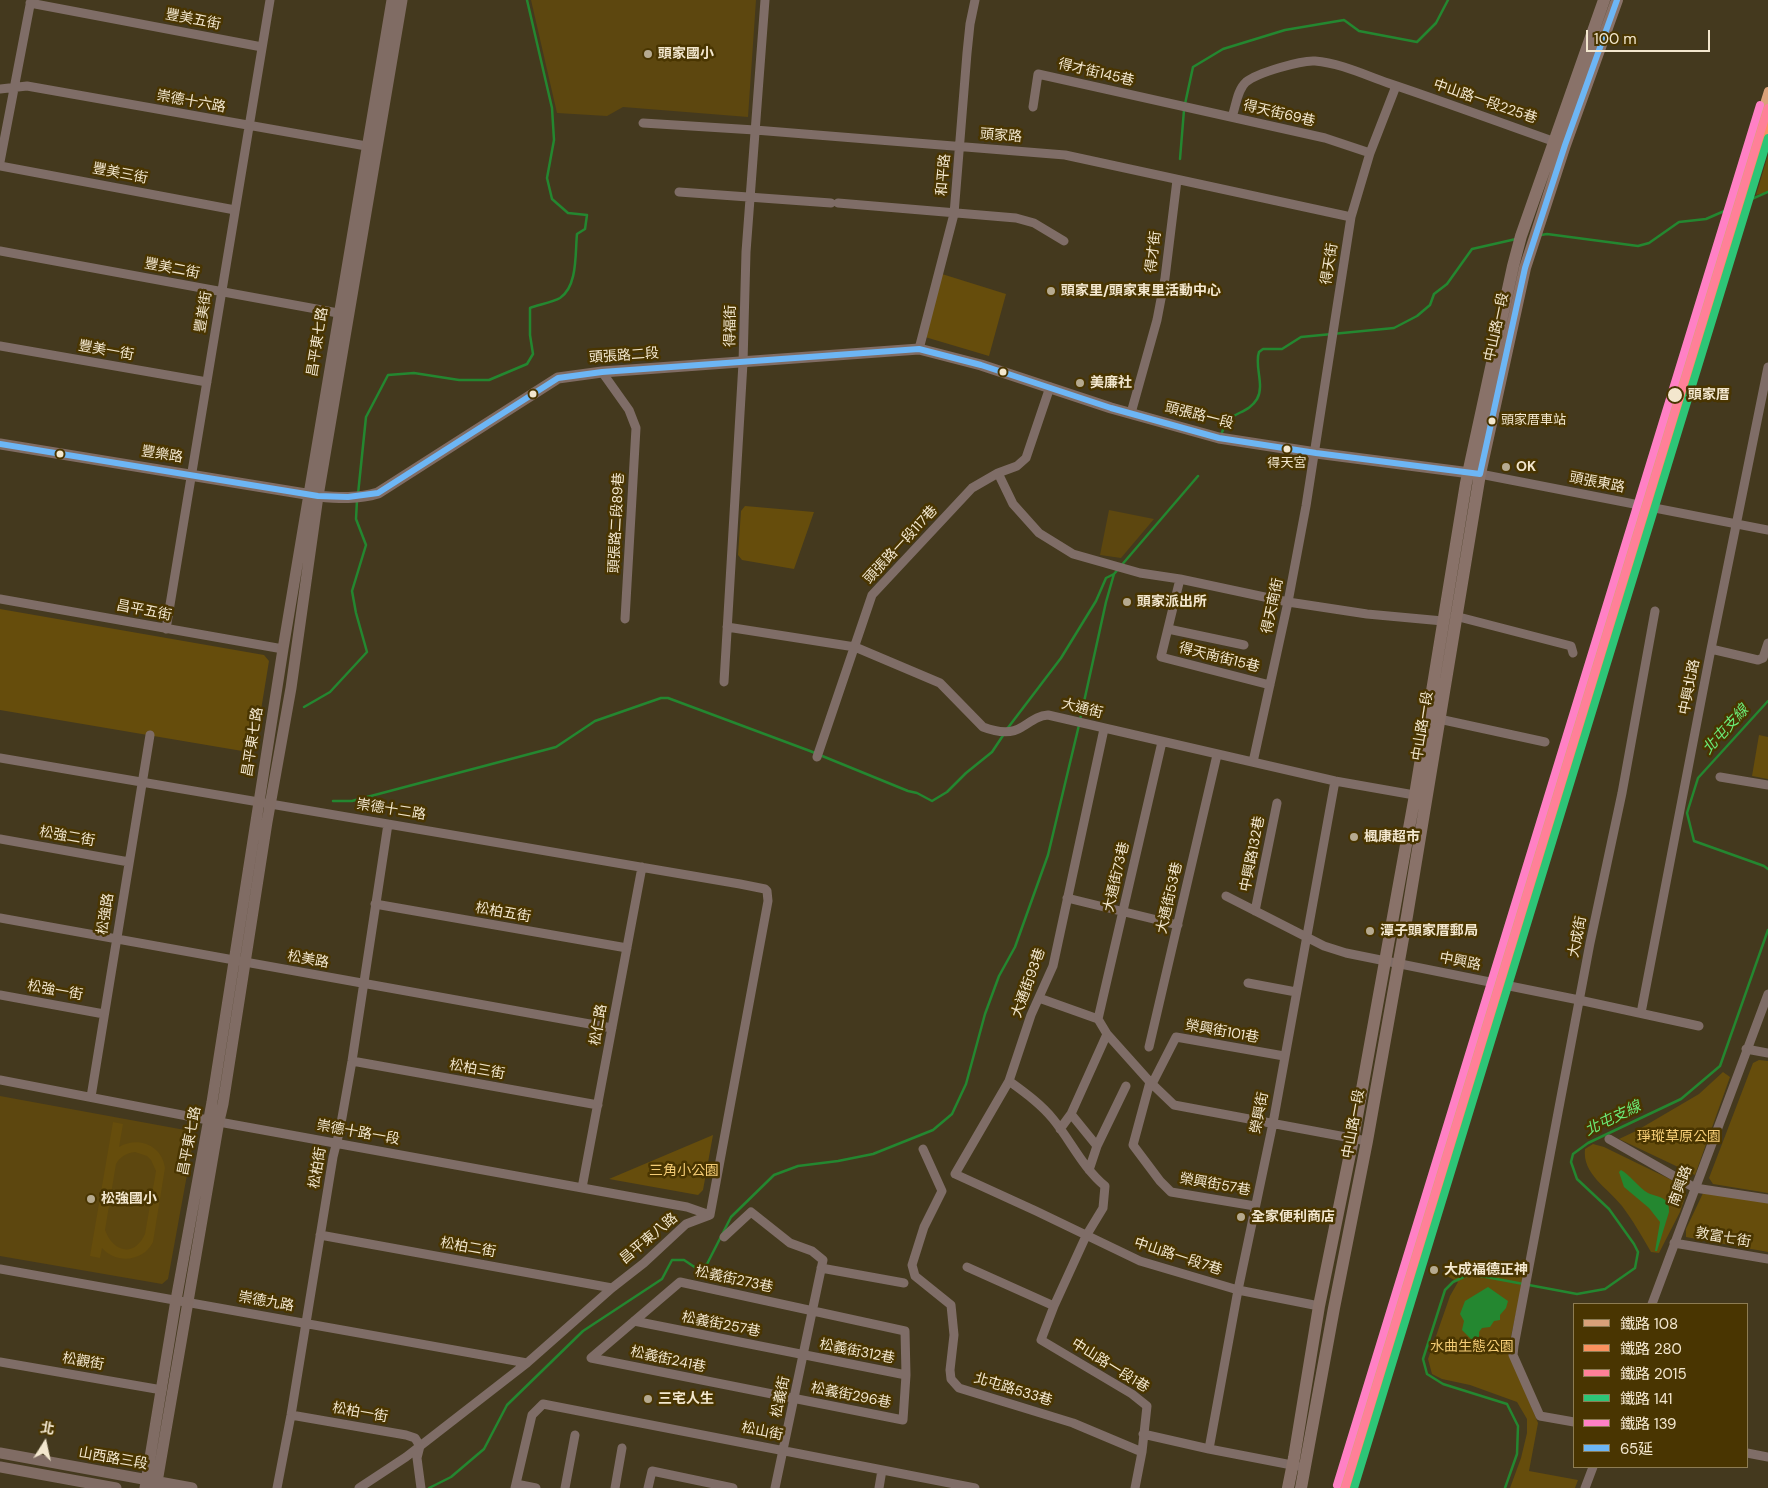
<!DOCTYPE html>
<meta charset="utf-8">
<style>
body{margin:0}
#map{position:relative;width:1768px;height:1488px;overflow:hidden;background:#44391e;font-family:"DM Sans","Noto Sans TC",sans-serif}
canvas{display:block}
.legend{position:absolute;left:1573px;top:1303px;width:175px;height:165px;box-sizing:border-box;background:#493501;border:1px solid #8d7c53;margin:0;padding:6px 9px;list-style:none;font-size:15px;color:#f3e7ce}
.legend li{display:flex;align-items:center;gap:10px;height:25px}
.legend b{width:25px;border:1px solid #8d7c53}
.north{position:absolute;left:20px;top:1418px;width:50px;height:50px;-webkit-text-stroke:4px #493501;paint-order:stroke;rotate:10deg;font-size:14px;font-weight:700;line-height:20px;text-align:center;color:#f3e7ce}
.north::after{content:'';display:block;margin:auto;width:18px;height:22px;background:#f3e7ce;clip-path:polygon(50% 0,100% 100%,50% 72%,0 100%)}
.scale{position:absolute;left:1586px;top:30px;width:124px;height:22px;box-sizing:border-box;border:2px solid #f3e7ce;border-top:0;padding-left:6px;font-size:15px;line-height:18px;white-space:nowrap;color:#f3e7ce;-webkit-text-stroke:4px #493501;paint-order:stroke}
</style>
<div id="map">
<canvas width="1768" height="1488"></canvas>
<ul class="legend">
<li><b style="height:6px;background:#d9a179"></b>鐵路 108</li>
<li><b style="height:6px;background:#fa915f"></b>鐵路 280</li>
<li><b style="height:6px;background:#ff8098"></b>鐵路 2015</li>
<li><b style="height:6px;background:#2dc577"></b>鐵路 141</li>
<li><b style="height:6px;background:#ff80c5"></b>鐵路 139</li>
<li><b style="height:6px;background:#6db6f5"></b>65延</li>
</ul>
<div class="north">北</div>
<div class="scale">100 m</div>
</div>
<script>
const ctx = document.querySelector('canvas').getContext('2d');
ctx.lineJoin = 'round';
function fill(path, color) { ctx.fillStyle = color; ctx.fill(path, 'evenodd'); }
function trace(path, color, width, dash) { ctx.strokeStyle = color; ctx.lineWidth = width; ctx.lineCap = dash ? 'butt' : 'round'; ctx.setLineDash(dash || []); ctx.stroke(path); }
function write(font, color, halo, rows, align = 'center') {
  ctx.font = font + ' "DM Sans","Noto Sans TC",sans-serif'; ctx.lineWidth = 5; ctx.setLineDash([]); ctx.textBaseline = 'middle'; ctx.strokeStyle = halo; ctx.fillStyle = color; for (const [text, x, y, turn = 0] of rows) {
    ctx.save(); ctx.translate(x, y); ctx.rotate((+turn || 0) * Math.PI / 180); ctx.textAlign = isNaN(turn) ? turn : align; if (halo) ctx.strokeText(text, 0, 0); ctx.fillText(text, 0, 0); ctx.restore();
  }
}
const built = new Path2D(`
 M531,0H756L748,117L623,107L607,116L557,113Z
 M1109,510L1154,519L1121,558L1100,555Z
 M0,1096L185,1130L193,1142L168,1279L162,1284L0,1256Z`);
const green = new Path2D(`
 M1768,155V192L1756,195Z
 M942,274L1006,294L989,356L925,337Z
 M745,506L814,512L794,569L742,560L738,555L741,511Z
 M0,609L264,655L269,661L254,753L0,710Z
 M1759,735L1768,737V779L1752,776Z
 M1759,1060L1768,1061V1193L1713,1184L1709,1178L1753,1063Z
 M1723,1072L1730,1077L1695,1175L1619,1139L1636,1131L1699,1094Z
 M113,1122L123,1124L119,1147C138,1136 162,1145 165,1168L153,1242C143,1262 116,1264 102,1248L100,1258L90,1256ZM135,1152L147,1156L151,1160L156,1171L145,1234C134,1258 113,1252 105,1230L116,1164C120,1157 126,1153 135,1152Z
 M713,1135L703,1190L698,1195L609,1179Z
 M1593,1144L1604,1147L1684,1186L1682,1192L1686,1194L1680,1212L1659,1253L1651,1252C1643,1238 1632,1219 1622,1206C1608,1188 1582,1174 1585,1149Z
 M1704,1191L1768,1203V1252L1686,1237V1229Z
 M1454,1270L1484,1271L1524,1277L1508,1350L1538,1423L1529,1471L1578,1480L1575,1488H1510L1521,1458L1527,1433V1419L1517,1402L1470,1385L1442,1379L1432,1374L1428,1359L1450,1296L1458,1282L1447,1276Z`);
const water = new Path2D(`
 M1621,1170C1628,1173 1639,1188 1648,1193C1654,1196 1661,1196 1666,1201C1669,1204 1669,1208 1669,1212L1657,1251H1655L1660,1222L1649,1208L1624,1187L1619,1172Z
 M1488,1287L1508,1301L1506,1308L1500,1315V1320L1494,1321L1490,1327L1482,1328L1479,1332V1337L1473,1341L1462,1330L1464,1321L1460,1314L1465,1301Z`);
const stream = new Path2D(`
 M1185,104L1193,67L1223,49L1285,30L1344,20L1359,31L1417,42L1436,23L1448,0
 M1180,159L1184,110
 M1541,235L1547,234L1638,246L1649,243L1679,222L1706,219L1768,192
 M1221,435C1223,430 1225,423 1228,420C1237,412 1250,411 1257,399C1265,385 1254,366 1259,352L1263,349H1282L1301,337L1394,328L1417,316L1430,305L1434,294L1447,284L1472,249L1516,239
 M358,494L366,417L388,375L414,373L459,380H489L527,364L533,354L530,335V308C538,305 553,302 560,298C578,286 575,253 577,234L585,229L587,215L568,213L552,199L547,178L554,140L552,108L527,0
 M1768,701L1698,778L1687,813L1694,841L1764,866L1768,869
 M304,707L330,692L367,652L356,613L352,591L366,545L356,519L357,500
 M1080,720L1106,602L1114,574L1198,476
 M1007,729L1061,658L1096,601L1106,578L1114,574
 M333,801H352L556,747L595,721L661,698H668L810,751L908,791L917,793L932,801L947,792L966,773L992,752L1004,734
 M429,1488L451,1477L484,1449L507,1405L583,1331L662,1279L672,1260H684L696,1268L707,1264L731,1217L774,1175L798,1166L838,1161L873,1154L933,1130L952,1114L966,1084L985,1014L999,976L1015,947L1048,855L1079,725
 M1505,1488L1517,1454L1518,1426L1507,1404L1443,1384L1427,1374L1423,1359L1445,1290L1453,1282L1470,1274L1577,1294L1605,1289L1635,1268L1638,1252L1634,1244L1609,1209L1577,1179L1571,1162L1573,1154L1588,1143L1681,1099L1720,1066L1768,930`);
const street = new Path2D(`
 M30,3L262,47
 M0,89L27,86L372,147
 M1033,107L1038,74L1325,138L1370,153
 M1232,117C1236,106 1237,90 1246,82C1257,73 1301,60 1315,61C1340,63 1365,75 1388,83C1445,102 1501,123 1558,143
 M643,123L755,130L1065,155L1351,217
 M0,162L31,0
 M0,166L235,210
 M679,192L831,203
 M838,203L1016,218L1034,223L1064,241
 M0,251L338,313
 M0,346L207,382
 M919,349L954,214L967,53L970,24L975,0
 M602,372L629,410L636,428L625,619
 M1131,413L1157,320L1165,278L1177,180
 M998,473L1013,504L1039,533L1073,554L1140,573L1180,579L1288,602L1367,614L1443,621
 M1480,474L1768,530
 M1180,579L1161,657L1270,685
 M0,599L283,649
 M1455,616L1571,646L1573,653
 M727,627L855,647L940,683L983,727C996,732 1010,735 1022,727C1032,721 1037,716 1048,715L1335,781L1420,796
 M166,629L270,0
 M1168,629L1244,645
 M1711,649L1758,660L1763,658L1768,643
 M724,682L743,363L746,252L765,0
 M1439,719L1545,742
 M1104,729L1053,966L1031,1015L1009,1081L955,1174L1036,1211L1140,1261L1238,1290L1319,1306
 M817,757L872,595L972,488L998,473L1017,466L1026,458L1050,387
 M0,758L740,884L765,889L767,891L768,901L710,1215L686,1224L644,1263L612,1288L527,1363L406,1457L359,1488
 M1253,762L1288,602L1306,506L1351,217L1370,153L1396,86
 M1720,777L1768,785
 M0,839L129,862
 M1226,896L1324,946L1346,953L1579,1000L1699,1026
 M1067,898L1178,925
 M375,904L627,948
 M1255,911L1277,803
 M0,918L612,1028
 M1248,983L1296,992
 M0,995L104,1014
 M1039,998L1098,1019
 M1641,1013L1711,649L1768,367
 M1098,1019L1107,1034L1150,1082L1174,1105L1367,1141
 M1098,1019L1162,742
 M1149,1047L1217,755
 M1746,1049L1768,1053
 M352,1061L598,1105
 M0,1080L208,1120L687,1207L710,1215
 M1009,1081C1024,1092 1041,1104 1053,1119C1071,1141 1083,1168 1105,1186L1103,1208L1086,1236L1054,1306L1041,1340L1132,1394L1147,1406L1142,1452L1135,1488
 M1150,1082L1133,1145L1160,1181L1171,1192L1255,1206
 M1152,1084L1176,1037L1284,1056
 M91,1097L150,735
 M1071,1114L1097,1146
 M1060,1129L1071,1114L1107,1034
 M1609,1139L1695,1188L1768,1199
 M923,1149L942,1191L924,1227L912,1265L915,1276L951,1305L954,1335L950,1370L951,1379L959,1388L1073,1423L1142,1452
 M1089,1170L1097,1146L1126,1086
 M582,1188L642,867
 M320,1235L612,1288
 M724,1237L751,1212L790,1243L812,1251L823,1260L775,1488
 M1674,1243L1768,1259
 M967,1267L1054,1306
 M821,1268L904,1283
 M0,1269L527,1363
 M680,1282L905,1331L906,1375L903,1420L591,1358Z
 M1652,1304L1768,994
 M634,1321L906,1375
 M0,1362L162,1390
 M291,1415L406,1435L415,1438L420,1446L417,1458L421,1488
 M1574,1422L1540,1416L1513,1355L1514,1346L1590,943L1622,793L1655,611
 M1143,1434L1209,1449L1297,1466
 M1209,1449L1238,1290L1273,1123L1335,781
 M1747,1453L1768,1457
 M516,1484L536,1488
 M277,1488L291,1415L333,1157L340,1129L352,1061L388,824
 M515,1488L532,1415L543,1404L975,1488
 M565,1488L575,1435
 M615,1488L622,1448
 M648,1488L652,1471L733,1488
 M879,1488L882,1470
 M1585,1488L1593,1467`);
const secondary = new Path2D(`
 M0,444L318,496C339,498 358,499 378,493L558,378L602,372L919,349L981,365L1111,408L1219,438L1316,453L1478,474
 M0,1453L192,1488
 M0,1467L116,1488
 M145,1488L176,1300L212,1102L283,649L392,0
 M156,1488L219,1121L223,1104L267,822L291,688L318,496L402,0`);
const primary = new Path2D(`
 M1288,1488L1294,1458L1319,1306L1353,1139L1415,795L1466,483L1513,266L1521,236L1604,0
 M1301,1488L1334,1308L1367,1141L1407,916L1480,474L1525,268L1565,145L1617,0`);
const bus1 = new Path2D(`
 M0,444L318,496L348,497L378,493L558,378L602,372L919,349L981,365L1111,408L1219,438L1316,453L1480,474L1525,268L1565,145L1617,0`);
const rail1 = new Path2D(`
 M1340,1488L1768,91`);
const rail2 = new Path2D(`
 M1349,1488L1768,121`);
const rail3 = new Path2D(`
 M1345,1488L1768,108`);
const rail4 = new Path2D(`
 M1354,1488L1768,138`);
const rail5 = new Path2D(`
 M1337,1485L1760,105`);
const markers = [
 [648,54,5,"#b6aa90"],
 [1051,291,5,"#b6aa90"],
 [1003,372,4.5,"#f3e7ce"],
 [1080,383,5,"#b6aa90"],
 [533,394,4.5,"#f3e7ce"],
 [1675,395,8,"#f3e7ce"],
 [1492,421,4.5,"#f3e7ce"],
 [1287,449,4.5,"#f3e7ce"],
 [60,454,4.5,"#f3e7ce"],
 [1506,467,5,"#b6aa90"],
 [1127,602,5,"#b6aa90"],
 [1354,837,5,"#b6aa90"],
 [1370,931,5,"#b6aa90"],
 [91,1199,5,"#b6aa90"],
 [1241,1217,5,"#b6aa90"],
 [1434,1270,5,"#b6aa90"],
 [648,1399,5,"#b6aa90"]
];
const busNames = [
 ["頭家厝車站",1501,421],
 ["得天宮",1287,464,"center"]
];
const streetNames = [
 ["豐美五街",193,20,11],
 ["得才街145巷",1096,73,13],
 ["崇德十六路",191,102,10],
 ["中山路一段225巷",1485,102,19],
 ["得天街69巷",1279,114,13],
 ["頭家路",1001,136,4],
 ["豐美三街",120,174,11],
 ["和平路",944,175,-85],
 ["得才街",1154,252,-83],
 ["得天街",1330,264,-81],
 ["豐美二街",172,269,11],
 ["豐美街",204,312,-81],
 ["得福街",731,326,-89],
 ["中山路一段",1497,327,-78],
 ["昌平東七路",318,342,-81],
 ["豐美一街",106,351,10],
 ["頭張路二段",624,356,-4],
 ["頭張路一段",1199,416,14],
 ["豐樂路",162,455,9],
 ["頭張東路",1597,483,11],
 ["頭張路二段89巷",617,523,-87],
 ["頭張路一段117巷",901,545,-47],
 ["得天南街",1273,606,-78],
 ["昌平五街",144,611,11],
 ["得天南街15巷",1219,658,14],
 ["中興北路",1690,687,-79],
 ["大通街",1082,709,14],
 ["中山路一段",1423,726,-81],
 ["昌平東七路",253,742,-81],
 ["崇德十二路",391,810,9],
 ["松強二街",67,837,10],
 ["中興路132巷",1253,854,-79],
 ["大通街73巷",1117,877,-77],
 ["大通街53巷",1170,898,-77],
 ["松柏五街",503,913,10],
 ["松強路",106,914,-81],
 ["大成街",1578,937,-79],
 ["松美路",308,960,10],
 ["中興路",1460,962,11],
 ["大通街93巷",1029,983,-70],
 ["松強一街",55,991,10],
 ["松仁路",599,1025,-80],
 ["榮興街101巷",1222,1032,10],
 ["松柏三街",477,1070,10],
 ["榮興街",1260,1113,-79],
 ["中山路一段",1354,1124,-80],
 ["崇德十路一段",358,1133,10],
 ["昌平東七路",190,1141,-79],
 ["松柏街",318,1168,-80],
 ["榮興街57巷",1215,1185,10],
 ["南興路",1681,1186,-70],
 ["敦富七街",1723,1238,10],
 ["昌平東八路",649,1239,-40],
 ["松柏二街",468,1248,10],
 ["中山路一段7巷",1178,1257,18],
 ["松義街273巷",734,1280,12],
 ["崇德九路",266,1302,10],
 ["松義街257巷",721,1325,11],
 ["松義街312巷",857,1352,11],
 ["松義街241巷",668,1360,12],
 ["松觀街",83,1362,10],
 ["中山路一段1巷",1110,1366,32],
 ["北屯路533巷",1013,1390,17],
 ["松義街296巷",851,1396,11],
 ["松義街",781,1397,-78],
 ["松柏一街",360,1413,10],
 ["松山街",762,1432,11],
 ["山西路三段",113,1459,10]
];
const poiNames = [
 ["頭家國小",658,54],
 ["頭家里/頭家東里活動中心",1061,291],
 ["美廉社",1090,383],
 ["OK",1516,467],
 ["頭家派出所",1137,602],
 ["楓康超市",1364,837],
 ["潭子頭家厝郵局",1380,931],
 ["松強國小",101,1199],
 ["全家便利商店",1251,1217],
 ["大成福德正神",1444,1270],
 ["三宅人生",658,1399]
];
const stopNames = [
 ["頭家厝",1688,395]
];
const parkNames = [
 ["琤瑽草原公園",1679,1137],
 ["三角小公園",684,1171],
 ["水曲生態公園",1472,1347]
];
const waterNames = [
 ["北屯支線",1726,730,-48],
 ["北屯支線",1613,1119,-26]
];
fill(built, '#5d470f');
fill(green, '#664d0c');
fill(water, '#248730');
trace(stream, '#248730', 2.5);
trace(street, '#7f6d67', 9);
trace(secondary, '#806c64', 11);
trace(primary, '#897269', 12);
trace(bus1, '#6db6f5', 6);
trace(rail1, '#d9a179', 8);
trace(rail2, '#fa915f', 8);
trace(rail3, '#ff8098', 8);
trace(rail4, '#2dc577', 8);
trace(rail5, '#ff80c5', 8);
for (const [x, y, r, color] of markers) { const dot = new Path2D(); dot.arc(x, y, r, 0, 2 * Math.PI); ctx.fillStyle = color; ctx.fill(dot); trace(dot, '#493501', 2); }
write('13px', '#f3e7ce', '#493501', busNames, 'left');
write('14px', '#f3e7ce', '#493501', streetNames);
write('bold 14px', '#f3e7ce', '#493501', poiNames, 'left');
write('bold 14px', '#f3e7ce', '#493501', stopNames, 'left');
write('14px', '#f5cd76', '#493501', parkNames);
write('italic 15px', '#6bea76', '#493501', waterNames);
</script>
